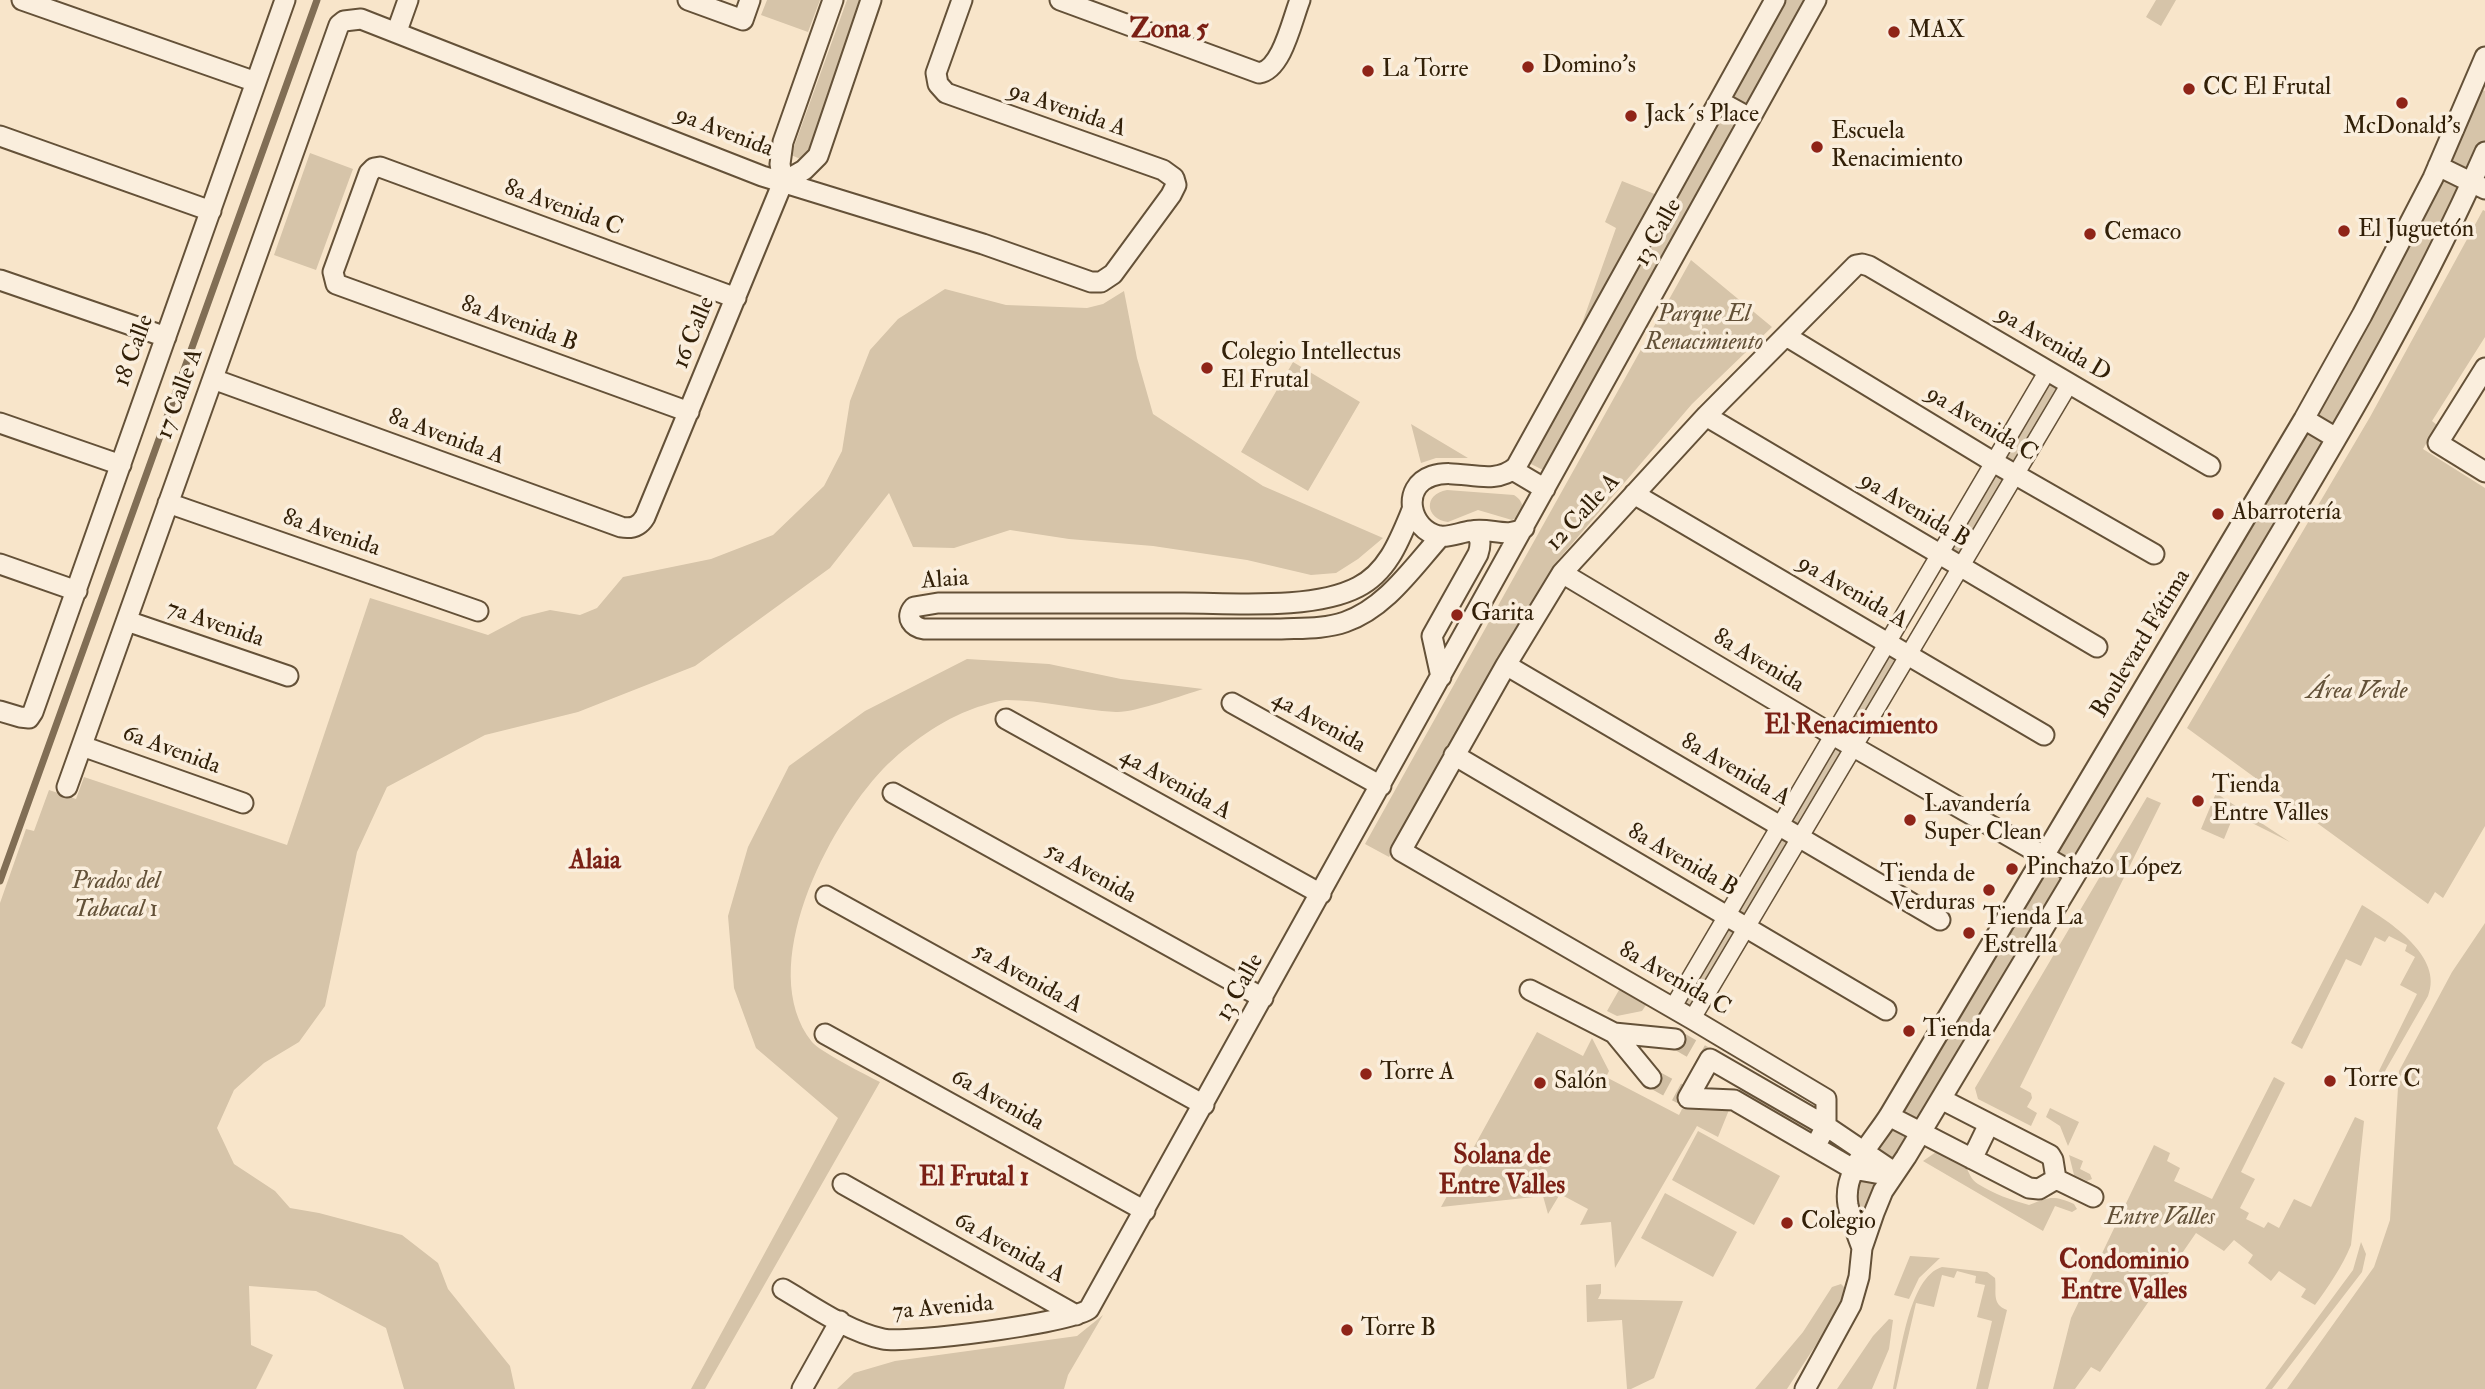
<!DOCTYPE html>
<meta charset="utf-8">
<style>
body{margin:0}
canvas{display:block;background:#f8e5ca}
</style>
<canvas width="2485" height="1389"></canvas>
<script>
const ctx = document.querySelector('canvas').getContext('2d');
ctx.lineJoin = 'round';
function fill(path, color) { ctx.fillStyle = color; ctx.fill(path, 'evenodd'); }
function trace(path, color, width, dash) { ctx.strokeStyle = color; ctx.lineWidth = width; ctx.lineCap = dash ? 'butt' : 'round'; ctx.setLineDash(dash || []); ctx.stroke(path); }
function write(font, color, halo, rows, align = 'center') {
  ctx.font = font + ' "IM FELL Double Pica",serif'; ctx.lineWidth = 7; ctx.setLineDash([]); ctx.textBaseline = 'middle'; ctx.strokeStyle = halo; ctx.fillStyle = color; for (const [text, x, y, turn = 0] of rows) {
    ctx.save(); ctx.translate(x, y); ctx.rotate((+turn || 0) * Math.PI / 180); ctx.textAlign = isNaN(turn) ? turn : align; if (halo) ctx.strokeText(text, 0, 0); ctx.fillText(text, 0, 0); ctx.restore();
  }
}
const green = new Path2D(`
 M767,0H820L808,32L761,15Z
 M847,0H865L805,161L791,155Z
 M1776,0H1815L1754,110L1725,94Z
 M2156,0H2176L2161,26L2146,17Z
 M2473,86L2485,91V152L2395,335L1906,1157L1862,1248L1853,1169L1734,1100L1746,1079L1865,1152L2262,492Z
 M1719,101L1750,118L1553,475L1521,459Z
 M310,153L353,169L316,270L274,255Z
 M1622,181L1657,195L1575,343L1616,228L1605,222Z
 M2483,210L2485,211V337L2432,421L2437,425L2423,449L2485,488V826L2443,898L2435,892L2428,904L2187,728L2370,417Z
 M1691,260L1772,327L1692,404L1558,560L1389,857L1365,844Z
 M945,289L1006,305L1087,308L1103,304L1124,291L1137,358L1153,414L1263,486L1383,538L1358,559L1336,573L1311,575L1247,560L1153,546L1069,539L1010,530L954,548L913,547L889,493L830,568L695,666L578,712L485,735L387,787L357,852L325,1006L299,1042L264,1063L234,1090L217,1128L234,1164L275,1191L290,1208L319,1213L402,1235L438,1263L448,1289L510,1366L515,1389H404L386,1328L316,1291L249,1286L251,1345L273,1355L256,1389H0V903L26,829L34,831L49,790L76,799L84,777L287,845L370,598L488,635L522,617L550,610L580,615L597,608L623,577L711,559L773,535L824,486L842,451L850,401L870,350L898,319Z
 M1293,362L1360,402L1308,491L1241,452Z
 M2048,370L2070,383L1961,567L1941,555Z
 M1411,424L1468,458H1436L1421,463Z
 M1447,490L1514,495C1526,502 1525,515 1512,520L1478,510L1448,522C1425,519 1423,494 1447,490Z
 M1888,643L1907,654L1692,1019L1673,1007Z
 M967,659L1049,664L1121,679L1203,689C1183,695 1134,713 1116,712C1079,710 1042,700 1006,700C996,701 984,705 975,708C941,720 908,744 883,769C828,827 754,968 812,1042C819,1051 866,1075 880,1082L705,1389H691L838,1118L756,1048L734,988L728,916L748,847L789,766L865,711Z
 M2216,793L2290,842L2238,816L2233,817L2224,839L2201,829Z
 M2147,797L2161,803L2020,1087L2031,1093L2032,1098L2027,1107L2037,1113L2031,1126L1978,1099L1975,1088Z
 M2362,905C2389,921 2444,957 2428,996L2377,1085L2373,1083L2417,994L2400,985L2415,957L2405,951L2407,945L2389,936L2385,942L2375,937L2361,966L2346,959L2302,1049L2291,1043Z
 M2485,923V1389H2287L2374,1267L2390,1220L2399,1071L2452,972Z
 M1619,990L1648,1002L1642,1011L1617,1016L1607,1011Z
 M1537,1032L1583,1056L1592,1038L1609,1071L1606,1077L1679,1115L1682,1109L1729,1110L1718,1137L1697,1126L1615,1268L1611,1222L1580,1225L1588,1209L1560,1194L1548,1214L1543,1196L1441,1207Z
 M2274,1077L2285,1083L2241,1172L2255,1179L2240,1208L2249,1213L2246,1219L2264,1228L2268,1222L2279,1228L2294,1199L2311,1207L2355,1117L2364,1121L2351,1245C2342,1267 2328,1287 2315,1305L2301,1297L2306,1289L2279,1271L2271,1281L2248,1263L2253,1255L2234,1240L2224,1251L2196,1233L2100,1372L2091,1367L2075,1389H2053L2071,1318L2154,1145L2170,1153L2167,1161L2180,1168L2174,1181L2212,1199Z
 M2050,1108L2079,1122L2068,1146L2060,1126L2046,1117Z
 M1698,1131L1780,1176L1754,1225L1672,1180Z
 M1936,1152C1944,1152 1960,1160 1965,1166C1970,1173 1970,1179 1978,1184C1994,1194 2011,1200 2029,1205C2050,1197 2053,1195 2074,1204L2077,1209L2072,1212L2055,1206L2043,1231L1923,1161Z
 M2069,1155L2083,1161L2080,1169L2090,1174L2092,1179L2087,1181L2074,1175Z
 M1665,1193L1737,1232L1713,1277L1641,1238Z
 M2361,1242L2366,1254L2362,1272L2272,1389H2265L2353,1270Z
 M1910,1256L1940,1258L1919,1278L1909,1299L1894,1295Z
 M1942,1267L1987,1272L1995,1278C1997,1292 1991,1304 2007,1310L1988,1389H1976L1992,1321L1977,1317L1985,1285L1975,1283L1976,1276L1957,1271L1954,1278L1942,1275L1934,1307L1916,1303L1896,1389H1893C1900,1359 1908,1277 1942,1267Z
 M1601,1284V1293L1598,1299L1683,1301L1654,1378L1631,1389H1627L1622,1320L1587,1322L1586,1285Z
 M1841,1284L1847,1290L1846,1299L1787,1389H1755L1803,1332L1832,1287Z
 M1103,1315L1068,1375L1064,1389H837L854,1373L895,1361L1077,1336Z
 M1889,1319L1893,1320L1889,1349L1872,1389H1837L1873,1336Z`);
const stream = new Path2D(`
 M0,881L317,0`);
const minorTunnel = new Path2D(`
 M1675,1039L1710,1059
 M1651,1078L1688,1098`);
const pedestrian = new Path2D(`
 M1673,1007L2048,370
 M1692,1019L2070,383`);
const minor = new Path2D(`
 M22,0L256,82
 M688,0L743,20L750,0
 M1060,0L1259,73C1282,70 1292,20 1300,0
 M397,31L408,0
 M1719,101L1750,118
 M0,136L211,211
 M2438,166L2485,189
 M783,182L804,170L818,156L871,0
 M0,280L166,337
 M1786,336L1995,463L2154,554
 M2485,368L2438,443L2485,472
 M213,379L621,527C632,529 639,527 645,517L783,182L780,164L783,142L833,0
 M689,412L336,284L333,272L369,173L374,168L380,167L736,298
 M1706,416L2097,647
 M2304,419L2336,438
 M0,423L121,465
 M1513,470L1545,489
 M1634,494L2044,735
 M168,503L478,611
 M1412,510C1400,539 1388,572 1358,587C1314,610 1234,603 1184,603C1102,603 1020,603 938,603L914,607C904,618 913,627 924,629H1281C1302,628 1325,629 1345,622C1386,608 1413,567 1441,536
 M1471,531C1490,527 1507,539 1524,528
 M0,564L77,591
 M1562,573L1833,735L2075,874
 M127,621L288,676
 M1506,665L1940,920
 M1441,677L1432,636L1478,554C1481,545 1482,535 1471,531C1461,532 1449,538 1439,536C1410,530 1400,487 1432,476C1459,467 1492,488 1516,467L1775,0
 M1232,703L1381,786
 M0,711L20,717L29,718L33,712L285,0
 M1006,719L1321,894
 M82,746L243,803
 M1454,755L1886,1010
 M67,787L339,25L344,21L361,19L762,176L983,244L1091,282H1101L1113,274L1171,195L1176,185L1174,178L1163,170L946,93L938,84L936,73L962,0
 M893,793L1263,998
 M826,896L1204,1105
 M1530,990L1614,1033L1675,1039
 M1614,1033L1651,1078
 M825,1034L1145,1211
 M1941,1099L2050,1155L2053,1160L2056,1179
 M1889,1116L2029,1188L2039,1189L2056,1179
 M1815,1147L1826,1126V1099L1692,1019L1401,851L1506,665L1562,573L1706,416L1856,265L1862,264L1869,266L2210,466
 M1972,1159L1989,1124
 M1892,1176L1853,1169L1734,1100L1688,1098L1710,1059L1826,1126L1894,1172
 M2056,1179L2093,1197
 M843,1184L1076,1315
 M1862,1248C1857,1234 1851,1220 1848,1205C1842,1171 1872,1143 1889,1116L2304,419L2362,315L2433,178L2485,57
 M783,1289C814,1307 847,1331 883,1339C908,1344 1071,1323 1089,1309L1816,0
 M802,1389L840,1321
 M1805,1389L1851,1305L1859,1277L1862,1248L1874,1213L1883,1191L1906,1157C2013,979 2120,800 2227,622C2319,469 2413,316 2485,152`);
const markers = [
 [1894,32,7,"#8f2418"],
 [1528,67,7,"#8f2418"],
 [1368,71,7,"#8f2418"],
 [2189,89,7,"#8f2418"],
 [2402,103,7,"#8f2418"],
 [1631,116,7,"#8f2418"],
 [1817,147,7,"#8f2418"],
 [2344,231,7,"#8f2418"],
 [2090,234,7,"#8f2418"],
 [1207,368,7,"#8f2418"],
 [2218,514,7,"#8f2418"],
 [1457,615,7,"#8f2418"],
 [2198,801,7,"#8f2418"],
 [1910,820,7,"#8f2418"],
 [2012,869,7,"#8f2418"],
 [1989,890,7,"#8f2418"],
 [1969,933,7,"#8f2418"],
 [1909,1031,7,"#8f2418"],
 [1366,1074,7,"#8f2418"],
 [2330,1081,7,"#8f2418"],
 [1540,1083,7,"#8f2418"],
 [1787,1223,7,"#8f2418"],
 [1347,1330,7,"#8f2418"]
];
const poiNames = [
 ["MAX",1908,32],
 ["Domino's",1542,67],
 ["La Torre",1382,71],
 ["CC El Frutal",2203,89],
 ["Jack´s Place",1645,116],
 ["McDonald's",2402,128,"center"],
 ["Escuela",1831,133],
 ["Renacimiento",1831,161],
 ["El Juguetón",2358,231],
 ["Cemaco",2104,234],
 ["Colegio Intellectus",1221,354],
 ["El Frutal",1221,382],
 ["Abarrotería",2232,514],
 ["Garita",1471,615],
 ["Tienda",2212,787],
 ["Entre Valles",2212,815],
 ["Lavandería",1924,806],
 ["Super Clean",1924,834],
 ["Pinchazo López",2026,869],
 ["Tienda de",1975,876,"right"],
 ["Verduras",1975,904,"right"],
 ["Tienda La",1983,919],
 ["Estrella",1983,947],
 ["Tienda",1923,1031],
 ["Torre A",1380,1074],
 ["Torre C",2344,1081],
 ["Salón",1554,1083],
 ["Colegio",1801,1223],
 ["Torre B",1361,1330]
];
const streetNames = [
 ["9a Avenida A",1067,111,19],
 ["9a Avenida",724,133,21],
 ["8a Avenida C",563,209,20],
 ["13 Calle",1659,233,-61],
 ["8a Avenida B",519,325,20],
 ["16 Calle",695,333,-68],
 ["9a Avenida D",2053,345,30],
 ["18 Calle",135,351,-70],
 ["17 Calle A",181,394,-70],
 ["9a Avenida C",1981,425,31],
 ["8a Avenida A",446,438,20],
 ["9a Avenida B",1914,511,31],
 ["12 Calle A",1584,513,-47],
 ["8a Avenida",331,534,19],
 ["Alaia",945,581,-4],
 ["9a Avenida A",1852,593,30],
 ["7a Avenida",215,625,19],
 ["Boulevard Fátima",2142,644,-59],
 ["8a Avenida",1758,662,31],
 ["4a Avenida",1318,723,29],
 ["6a Avenida",171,751,20],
 ["8a Avenida A",1735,771,30],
 ["4a Avenida A",1175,785,29],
 ["8a Avenida B",1682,861,30],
 ["5a Avenida",1090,874,29],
 ["5a Avenida A",1027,979,29],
 ["8a Avenida C",1674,980,30],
 ["13 Calle",1241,988,-61],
 ["6a Avenida",997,1101,29],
 ["6a Avenida A",1009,1249,29],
 ["7a Avenida",943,1309,-5]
];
const parkNames = [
 ["Parque El",1704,316],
 ["Renacimiento",1704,344],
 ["Área Verde",2357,693],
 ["Prados del",116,883],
 ["Tabacal 1",116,911],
 ["Entre Valles",2160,1219]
];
const neighbourhoodNames = [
 ["El Renacimiento",1851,727],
 ["Alaia",595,862],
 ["Solana de",1502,1157],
 ["Entre Valles",1502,1187],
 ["El Frutal 1",974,1179],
 ["Condominio",2124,1262],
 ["Entre Valles",2124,1292]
];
const quarterNames = [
 ["Zona 5",1169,31]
];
fill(green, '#d6c4a9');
trace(stream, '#816e55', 7);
trace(minorTunnel, '#d0bea3', 19, [19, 10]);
trace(pedestrian, '#645138', 19);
trace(minor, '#645138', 23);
trace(pedestrian, '#faeedd', 16);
trace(minor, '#faeedd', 19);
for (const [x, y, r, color] of markers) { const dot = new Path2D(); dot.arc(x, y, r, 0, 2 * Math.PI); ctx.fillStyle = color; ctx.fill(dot); trace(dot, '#faeedd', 2.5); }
write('24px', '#322008', '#faeedd', poiNames, 'left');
write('24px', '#322008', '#faeedd', streetNames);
write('italic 24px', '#635138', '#faeedd', parkNames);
write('bold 26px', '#7a1f14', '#faeedd', neighbourhoodNames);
write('bold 28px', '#7a1f14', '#faeedd', quarterNames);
</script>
